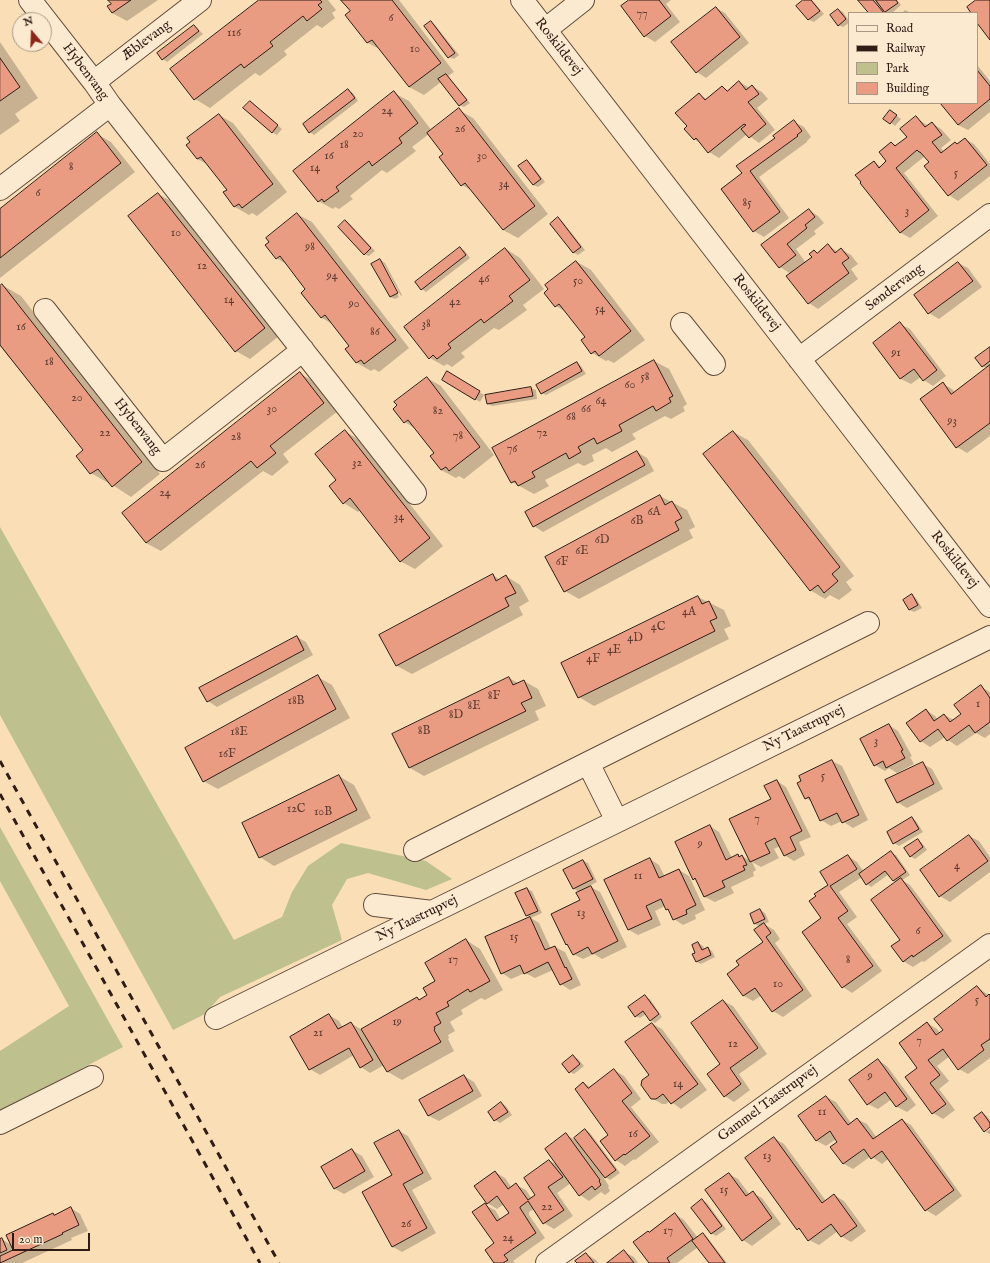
<!DOCTYPE html>
<meta charset="utf-8">
<style>
body{margin:0}
#map{position:relative;width:990px;height:1263px;overflow:hidden;background:#f9deb6;font-family:"IM FELL English",serif}
canvas{display:block}
.legend{position:absolute;left:848px;top:12px;width:130px;height:92px;box-sizing:border-box;background:#fbead0;border:1px solid #aa9885;margin:0;padding:5px 7px;list-style:none;font-size:12px;color:#301c14}
.legend li{display:flex;align-items:center;gap:8px;height:20px}
.legend b{width:20px;border:1px solid #aa9885}
.north{position:absolute;left:12px;top:12px;width:40px;height:40px;box-sizing:border-box;background:#fbead0;border:1px solid #aa9885;border-radius:50%;rotate:341deg;font-size:11px;font-weight:700;line-height:16px;text-align:center;color:#301c14}
.north::after{content:'';display:block;margin:auto;width:14px;height:18px;background:#8f2418;clip-path:polygon(50% 0,100% 100%,50% 72%,0 100%)}
.scale{position:absolute;left:12px;top:1233px;width:78px;height:18px;box-sizing:border-box;border:2px solid #301c14;border-top:0;padding-left:5px;font-size:12px;line-height:14px;white-space:nowrap;color:#301c14;-webkit-text-stroke:3px #fbead0;paint-order:stroke}
</style>
<div id="map">
<canvas width="990" height="1263"></canvas>
<ul class="legend">
<li><b style="height:5px;background:#fbead0"></b>Road</li>
<li><b style="height:5px;background:#301c14"></b>Railway</li>
<li><b style="height:11px;background:#bec18d"></b>Park</li>
<li><b style="height:11px;background:#e99c81"></b>Building</li>
</ul>
<div class="north">N</div>
<div class="scale">20 m</div>
</div>
<script>
const ctx = document.querySelector('canvas').getContext('2d');
ctx.lineJoin = 'round';
function fill(path, color) { ctx.fillStyle = color; ctx.fill(path, 'evenodd'); }
function trace(path, color, width, dash) { ctx.strokeStyle = color; ctx.lineWidth = width; ctx.lineCap = dash ? 'butt' : 'round'; ctx.setLineDash(dash || []); ctx.stroke(path); }
function write(font, color, halo, rows, align = 'center') {
  ctx.font = font + ' "IM FELL English",serif'; ctx.lineWidth = 3; ctx.setLineDash([]); ctx.textBaseline = 'middle'; ctx.strokeStyle = halo; ctx.fillStyle = color; for (const [text, x, y, turn = 0] of rows) {
    ctx.save(); ctx.translate(x, y); ctx.rotate((+turn || 0) * Math.PI / 180); ctx.textAlign = isNaN(turn) ? turn : align; if (halo) ctx.strokeText(text, 0, 0); ctx.fillText(text, 0, 0); ctx.restore();
  }
}
const green = new Path2D(`
 M0,527L234,940L282,917L292,892L308,866L341,843L426,861L452,879L426,890L368,873L347,879L332,905L342,940L220,997L205,1014L173,1030L0,715Z
 M0,827L123,1047L0,1111V1051L69,1006L0,881Z`);
const shadow = new Path2D(`
 M110,0H158L127,21L112,13V4Z
 M260,0H328L336,10L332,13L335,18L322,28L317,25L284,51L287,55L260,76L255,73L210,108L195,99L171,69Z
 M342,0H399L454,72L448,76L470,103L464,107L460,105L441,82L424,95L409,87L381,50L368,43L347,15L351,11Z
 M630,0H671L666,4L680,22L655,42L645,36L622,6Z
 M805,0H812L824,14L814,22L809,20L798,6Z
 M859,0H897L901,5L892,13H870Z
 M716,8L725,13L749,43L706,78L697,72Z
 M839,10L843,12L849,21V23L843,27L838,25Z
 M905,10L911,13H902Z
 M431,22L435,25L459,55L454,59L449,57Z
 M194,26L198,29L203,34L167,62L163,59Z
 M0,42L38,98L15,114L20,121L0,135Z
 M977,65L990,81V112L968,130L958,125L941,103H977Z
 M739,82L750,88L752,86L762,92L768,99L757,108L775,130L759,143L747,134L719,158L709,152L702,144L694,139L688,127L699,95L707,99L722,87L729,91Z
 M348,90L353,93L358,101L314,135L310,132Z
 M394,93L409,101L432,131L459,110L473,118L548,214L518,238L503,230L474,192L462,185L444,154L429,134L412,147L416,151L387,173L382,170L350,196L353,199L339,209L335,207L333,209L318,201Z
 M250,102L282,129L277,135L272,132Z
 M894,114L901,119L895,126L885,118Z
 M219,115L233,123L287,192L257,216L252,213L249,215L235,207L224,193L228,190L209,165L197,159Z
 M917,118L928,126L932,123L941,129L951,140L941,148L944,152L956,143L958,144L965,139L974,144L990,164V176L958,201L949,195L931,163L925,156L904,173L938,216L910,238L901,233L861,183L874,162L881,167L888,162L892,143L897,146L908,137Z
 M794,122L804,127L811,137L807,141V142L759,177L789,218L764,237L754,231L743,174L776,138Z
 M97,134L111,142L135,172L0,278V210Z
 M527,161L531,164L545,182L538,187L533,185Z
 M158,194L173,202L279,336L250,359L236,351Z
 M809,210L818,216L824,223L814,231L816,234L796,249L806,263L813,258L814,251L818,253L828,245L838,252L841,249L851,255L858,264L851,269L858,279L818,309L809,303L791,274L780,267L763,245Z
 M297,214L312,222L409,348L379,372L374,369L371,371L357,363L346,349L351,346L334,325L322,318L307,290L288,265L276,258Z
 M558,219L562,221L585,250L578,255L573,252Z
 M346,221L350,224L375,251L369,256L364,254Z
 M460,248L465,251L470,258L426,292L422,289Z
 M506,249L520,258L544,289L523,305L527,310L499,330L494,328L461,353L465,357L452,367L447,364L444,366L430,358Z
 M380,260L385,263L402,295L401,296L383,263H381L399,297L395,299L390,297Z
 M577,262L591,270L645,340L614,363L608,360L606,361L592,353L586,337L568,313L556,306Z
 M958,263L968,268L982,287L939,319L929,313L916,295Z
 M2,285L21,296L160,474L131,497L111,484H110L91,473L77,456L84,450L0,346V287Z
 M900,324L910,329L946,376L933,386L924,380L921,377L911,384L901,379L874,343Z
 M990,348V436L967,453L957,447L922,400L943,384L952,389L955,392L987,368L982,366Z
 M654,361L669,369L687,404L683,407L685,411L671,419L665,416L632,434L636,439L612,452L606,448L592,455L594,461L584,466L578,463L545,480L549,486L534,494L512,482Z
 M577,363L581,366L586,374L546,395L541,393Z
 M448,372L484,395L480,402L444,380Z
 M301,374L315,382L338,411L283,454L289,462L272,476L263,471L161,551L146,543Z
 M427,378L441,386L494,455L464,479L459,476L456,478L441,470L435,453L417,430L405,422Z
 M531,388L536,390L537,399L492,406L488,404L486,395Z
 M345,431L359,440L443,546L415,569L400,561L360,510L358,512L344,503L337,480Z
 M733,432L748,440L854,576L846,582L852,590L839,600L830,595L825,599L810,590Z
 M637,452L647,458L654,471L543,532L534,526Z
 M660,496L687,510L695,527L689,530L693,538L579,599L565,591Z
 M493,575L500,580L506,576L520,585L529,601L519,607L523,615L412,674L397,666L381,635Z
 M912,595L916,598L922,608L914,612L910,610L904,600Z
 M698,597L724,610L731,626L724,629L729,639L594,706L579,697Z
 M297,637L306,642L313,655L217,707L208,701Z
 M318,677L332,685L350,718L218,789L203,781Z
 M509,678L518,683L524,681L538,689L546,706L535,711L539,720L424,776L410,768Z
 M981,687L990,692V734L985,738L976,733L957,746L948,740L945,737L930,747L921,741L926,710L935,716L938,720L944,715L954,720L962,714Z
 M889,725L898,731L912,756L910,757L914,764L897,773L889,768L885,771L875,765Z
 M832,761L842,766L868,820L853,828L842,821L831,826L821,820L812,802L806,798Z
 M923,764L932,769L943,789L907,808L897,802Z
 M339,776L354,785L371,818L274,866L260,857Z
 M777,781L786,787L811,837L799,842L805,855L794,861L784,855L780,846L774,849L779,858L761,867L752,862L756,870L753,872L754,876L731,887L734,893L715,902L705,897L698,881L693,879L710,826L719,832L732,858L738,855L740,857L742,856L751,861L772,800Z
 M912,818L916,821L923,832L899,846L894,843Z
 M969,836L979,841L990,857V872L950,902L940,896Z
 M918,840L922,843L927,850L915,859L910,856Z
 M891,853L896,855L910,875L902,880L910,885L952,941L924,962L922,961L913,967L903,961L897,882L893,880L889,874L871,887L867,884L862,877L839,892L857,917L847,924L882,971L852,993L843,987L822,919L829,885L848,856L857,862L864,872Z
 M650,859L659,865L665,877L679,870L689,876L705,910L695,915L696,919L683,925L674,919L670,911L667,909L665,906L655,911L661,925L638,935L629,930L605,880Z
 M583,861L588,863L597,882L589,886L600,892L627,947L602,959L594,954L583,959L573,954L569,945L567,944L581,900L580,892L574,889L565,870Z
 M527,889L532,891L542,913L531,918L539,923L551,949L555,947L565,952L581,985L570,990L561,984L553,970L535,978L525,973L511,979L502,973L486,938L530,918L527,915Z
 M760,910L765,913L769,922L764,924L774,930L780,939L775,943L812,996L783,1017L773,1011L762,995L753,1001L744,996L728,974L740,965L764,942L761,927L755,924L751,914Z
 M466,940L480,949L503,990L485,1000L481,998L461,1010L463,1014L450,1022L455,1031L448,1035L449,1038L448,1039L454,1051L402,1080L388,1072L384,1065L370,1073L361,1067L354,1055L320,1075L310,1069L329,1015L339,1021L343,1028L351,1023L362,1030L417,998L420,1000L429,995L437,981Z
 M698,943L703,946L705,950L708,948L712,951L715,957L701,964L697,962Z
 M977,987L990,996V1058L968,1074L959,1069L950,1056L937,1066L949,1081L939,1089L955,1110L943,1119L933,1113L918,1068L927,1023L937,1029L940,1033L944,1030Z
 M645,997L650,999L662,1017L655,1023L650,1020L646,1014L640,1018L636,1016Z
 M723,1001L733,1006L767,1054L739,1074L750,1090L734,1102L725,1096L722,1064Z
 M653,1024L662,1029L707,1090L681,1109L670,1101L666,1104H662L652,1098L651,1075Z
 M573,1056L578,1059L584,1066L574,1074L570,1072Z
 M878,1060L887,1066L916,1105L907,1112L897,1107L892,1099L878,1109L868,1104Z
 M614,1070L624,1076L641,1099L631,1107L659,1142L635,1160L634,1159L625,1166L616,1160L610,1135L584,1083L591,1088Z
 M464,1076L474,1082L482,1096L439,1121L429,1116L421,1101Z
 M826,1097L836,1102L851,1123L857,1119L867,1124L877,1138L902,1120L911,1125L962,1196L936,1216L926,1210L888,1159L882,1164L871,1156L853,1169L844,1164L832,1147L838,1142L836,1139L826,1146L817,1141L799,1117Z
 M501,1103L506,1106L512,1115L500,1123L495,1120L489,1112Z
 M982,1113L987,1116L990,1120V1126Z
 M990,1129V1133L989,1134L986,1132Z
 M586,1130L590,1133L620,1173L610,1180L602,1175L609,1186L608,1187L610,1191L605,1195L601,1192L589,1201L580,1195L571,1183L557,1193L573,1216L554,1229L544,1223L534,1209L529,1212V1215L545,1238L513,1261L515,1263H495V1244L485,1205L495,1210L501,1220L510,1213L504,1204L497,1209L487,1203L495,1172L505,1178L512,1188L516,1185L526,1190L532,1199L537,1195L550,1161L559,1166L566,1135L579,1142Z
 M399,1131L408,1136L432,1179L412,1190L436,1233L402,1252L393,1247L363,1193L394,1176Z
 M774,1138L784,1144L826,1201L834,1195L844,1201L866,1231L851,1242L841,1236L838,1231L819,1245L809,1240L803,1232L798,1229Z
 M352,1150L362,1156L374,1177L344,1194L335,1189L322,1167Z
 M729,1174L738,1179L750,1195L753,1193L762,1198L781,1224L752,1246L743,1240Z
 M702,1200L707,1203L726,1229L716,1236L711,1233Z
 M71,1208L80,1214L88,1231L71,1238L72,1240L22,1263H0V1240L2,1239L11,1245L53,1214L55,1215Z
 M675,1214L684,1220L698,1238L703,1234L707,1237L727,1263H710L698,1247L677,1263H650L649,1233Z
 M624,1252L634,1257L638,1263H609Z
 M586,1254L596,1260L598,1263H578Z`);
const building = new Path2D(`
 M108,0H131L112,13L107,6L111,4Z
 M259,0H320L322,2L318,5L322,9L307,21L303,16L270,42L273,46L244,68L241,64L194,100L170,69Z
 M341,0H392L441,63L409,87L372,40L367,43L345,15L350,11Z
 M629,0H659L671,16L644,37L621,6Z
 M803,0H811L820,11L808,20L796,6Z
 M858,0H873L884,13H869Z
 M876,0H896L898,3L885,12Z
 M976,0H990V40L977,23V13H971L967,7Z
 M716,7L740,37L696,73L671,42Z
 M838,9L846,19L838,26L830,15Z
 M431,21L455,53L448,58L424,26Z
 M194,25L199,31L162,60L157,53Z
 M0,58L20,87L0,101Z
 M977,70L990,86V99L958,125L940,103H977Z
 M446,74L467,100L459,106L438,79Z
 M739,81L746,90L752,85L759,94L748,102L766,124L749,138L741,129L746,125L744,124L708,153L696,138L694,140L684,129L687,126L675,113L699,93L705,100L722,86L727,91Z
 M348,89L355,98L309,133L303,124Z
 M394,91L418,123L399,138L402,143L372,166L369,161L336,187L339,191L324,202L322,199L318,202L293,171Z
 M250,101L278,125L272,133L243,108Z
 M459,108L535,206L503,230L465,183L461,186L439,157L443,154L427,133Z
 M890,110L897,115L890,124L883,119Z
 M219,114L273,184L242,208L239,204L234,207L223,192L227,190L201,157L197,159L186,145L190,142L187,138Z
 M916,116L925,127L932,122L942,135L932,142L941,153L955,142L957,144L965,138L987,165L948,196L924,166L929,162L920,152H919L917,150L896,168L929,210L900,233L860,183L861,182L855,175L874,161L879,168L886,161L879,152L891,142L895,146L907,137L900,129Z
 M794,120L802,131L797,135L798,136L750,171L780,212L753,232L721,189L742,173L736,166L775,138L773,136Z
 M97,132L121,163L0,258V209Z
 M527,160L541,179L533,185L518,166Z
 M158,193L265,328L235,352L128,216Z
 M809,209L815,217L805,225L807,228L787,244L796,255L779,268L761,245Z
 M297,213L396,340L364,364L361,360L356,363L345,349L349,346L325,315L321,318L301,293L305,289L280,256L276,259L265,245L269,242L266,238Z
 M558,217L581,247L573,253L550,224Z
 M345,220L371,248L364,255L338,227Z
 M828,244L835,253L841,248L849,258L842,263L849,273L808,304L786,276L812,257L809,254L814,250L817,253Z
 M460,247L466,255L421,290L415,282Z
 M505,248L530,280L509,296L513,301L484,323L481,319L448,344L451,348L437,359L433,355L429,359L404,327Z
 M380,259L398,293L390,297L371,264Z
 M576,261L631,331L599,356L595,351L591,354L581,340L585,337L559,304L555,307L544,293L548,289L545,285Z
 M958,262L973,281L928,314L914,295Z
 M2,284L142,462L112,487L98,469L90,474L76,456L83,450L0,345V286Z
 M900,322L937,370L923,381L914,369L900,379L873,343Z
 M990,347V361L982,367L975,358Z
 M654,360L673,396L669,398L671,402L656,411L653,406L619,425L622,431L597,444L594,438L578,447L581,452L569,459L566,453L532,472L535,477L518,486L515,481L511,483L492,448Z
 M577,362L582,371L541,394L536,385Z
 M990,365V423L956,448L920,399L943,382L951,394Z
 M447,371L480,391L475,400L442,380Z
 M300,372L324,403L270,446L276,453L257,468L251,461L146,543L122,513Z
 M427,377L480,447L449,471L446,467L441,470L430,456L434,453L408,420L404,423L393,409L397,405L394,402Z
 M531,387L533,396L487,404L485,395Z
 M345,430L430,538L400,562L350,498L343,504L329,486L336,480L315,454Z
 M733,431L840,567L832,574L838,581L824,593L818,585L810,591L703,454Z
 M637,451L645,465L533,527L525,512Z
 M660,495L665,505L672,501L682,518L675,522L679,530L564,592L545,557Z
 M493,574L496,581L506,575L516,593L505,598L509,606L396,666L379,635Z
 M912,594L918,605L909,610L903,600Z
 M698,596L702,604L709,601L717,618L710,621L715,631L578,698L561,663Z
 M297,636L304,650L207,702L199,688Z
 M318,675L336,709L203,782L185,748Z
 M509,677L513,685L524,680L532,698L521,703L526,711L409,768L392,734Z
 M981,685L990,698V722L975,733L969,725L947,741L938,729L920,742L906,723L926,709L934,721L944,714L950,722L961,714L954,705Z
 M889,724L903,750L901,751L905,758L886,768L883,761L874,766L860,739Z
 M832,760L859,815L842,823L837,813L820,821L809,797L805,799L797,783L801,781L799,776Z
 M923,762L934,784L897,803L885,780Z
 M339,775L357,810L259,858L242,823Z
 M777,780L802,831L790,837L796,850L784,856L775,838L765,843L770,853L750,862L729,819L771,799L764,786Z
 M912,817L919,829L893,844L887,832Z
 M710,825L726,860L738,854L739,857L742,855L747,865L743,866L745,870L722,881L725,887L704,897L695,878L693,880L675,842Z
 M969,835L988,861L939,897L920,870Z
 M918,839L923,847L910,857L904,848Z
 M891,851L906,872L893,881L885,871L866,885L859,874Z
 M848,855L857,869L830,886L848,911L838,918L873,966L842,988L802,932L821,918L809,901L816,896L814,894L828,885L820,872Z
 M650,858L659,878L679,869L696,905L686,910L687,914L673,920L668,909L666,910L661,899L646,906L652,919L628,930L604,880Z
 M583,860L593,879L573,889L563,870Z
 M901,878L943,936L913,957L912,955L903,962L891,946L900,940L871,900Z
 M591,886L618,941L592,954L588,947L573,955L567,944L566,945L551,914L580,900L576,893Z
 M527,888L538,911L526,916L515,893Z
 M760,909L765,919L754,924L750,914Z
 M530,917L545,950L555,946L565,968L566,967L572,979L560,985L548,962L524,974L520,965L501,974L485,937Z
 M764,923L771,933L766,937L803,990L772,1012L755,988L743,996L727,974L739,965L736,961L763,942L754,930Z
 M466,939L490,981L470,992L468,989L447,1002L449,1006L436,1013L441,1023L434,1027L435,1029L434,1030L441,1042L387,1072L361,1029L417,997L419,1000L427,995L423,988L435,981L425,963Z
 M698,942L702,950L708,947L711,955L696,962L692,954L695,953L692,945Z
 M977,986L986,997L989,994L990,995V1039L981,1045L984,1050L958,1070L943,1049L928,1060L940,1075L930,1083L946,1104L932,1114L905,1077L917,1068L899,1043L927,1022L936,1035L943,1030L934,1019Z
 M645,995L659,1014L650,1021L643,1011L635,1017L628,1007Z
 M723,1000L758,1048L730,1068L741,1084L724,1097L707,1074L720,1064L691,1023Z
 M329,1014L338,1029L351,1022L373,1060L360,1068L349,1048L309,1070L290,1037Z
 M652,1023L698,1084L671,1104L663,1094L656,1099H651L641,1085L642,1080L649,1075L625,1042Z
 M573,1055L580,1064L569,1073L562,1064Z
 M878,1059L907,1099L896,1107L885,1092L867,1105L849,1080Z
 M614,1069L632,1093L622,1101L650,1136L625,1155L624,1154L615,1161L600,1141L608,1135L575,1089L583,1082L588,1088Z
 M464,1075L473,1091L428,1116L419,1100Z
 M826,1096L848,1125L857,1118L873,1139L902,1119L954,1190L925,1211L882,1151L871,1159L864,1149L843,1164L830,1147L837,1142L830,1131L816,1141L798,1116Z
 M501,1102L508,1112L494,1121L488,1112Z
 M982,1112L990,1123V1127L984,1132L974,1118Z
 M585,1129L616,1170L605,1178L574,1138Z
 M399,1130L423,1173L403,1184L427,1228L392,1247L362,1192L392,1175L374,1143Z
 M566,1133L600,1180L599,1181L601,1185L595,1190L592,1186L579,1196L545,1149Z
 M774,1137L822,1203L834,1194L857,1226L841,1237L831,1224L808,1241L799,1228L797,1230L745,1158Z
 M352,1149L365,1171L334,1189L321,1167Z
 M549,1160L563,1177L548,1187L564,1210L543,1224L528,1201L520,1207V1208L536,1233L504,1255L508,1260L503,1263H494L485,1250L494,1243L472,1212L485,1203L497,1221L509,1213L497,1196L487,1204L474,1186L495,1171L508,1189L516,1183L528,1200L535,1195L524,1178Z
 M729,1173L746,1196L753,1191L772,1218L742,1241L705,1190Z
 M702,1199L722,1226L711,1234L691,1208Z
 M71,1207L79,1225L62,1233L63,1234L0,1263V1256L13,1250L6,1235L53,1213L54,1215Z
 M675,1213L693,1239L667,1258L670,1263H649L633,1242L648,1231L649,1232Z
 M703,1233L725,1263H709L692,1241Z
 M2,1238L7,1250L0,1253V1239Z
 M624,1250L634,1263H607Z
 M586,1253L594,1263H577L575,1261Z`);
const minor = new Path2D(`
 M30,0L94,82L110,105L415,493
 M522,0L990,606
 M545,30L583,0
 M94,82L200,0
 M0,189L110,105
 M45,310L163,460L303,350
 M682,324L714,364
 M799,359L990,215
 M617,821L588,763L868,623
 M415,850L588,763
 M375,905L432,912
 M216,1018L646,807L990,637
 M0,1123L92,1077
 M547,1263L990,945`);
const rail = new Path2D(`
 M0,761L279,1263
 M0,794L260,1263`);
const numberNames = [
 ["77",642,15],
 ["6",391,19],
 ["116",234,34],
 ["10",415,50],
 ["24",387,112],
 ["26",460,130],
 ["20",358,135],
 ["18",344,146],
 ["16",329,157],
 ["30",482,157],
 ["8",71,168],
 ["14",315,169],
 ["5",956,174],
 ["34",504,185],
 ["6",38,194],
 ["85",747,204],
 ["3",907,212],
 ["10",176,234],
 ["98",310,248],
 ["12",202,267],
 ["94",332,277],
 ["46",484,280],
 ["50",578,282],
 ["14",229,301],
 ["42",455,303],
 ["90",354,305],
 ["54",600,310],
 ["38",426,325],
 ["16",21,328],
 ["86",375,333],
 ["91",896,354],
 ["18",49,363],
 ["58",645,378],
 ["60",630,386],
 ["20",77,399],
 ["64",601,402],
 ["30",272,410],
 ["66",586,410],
 ["82",438,412],
 ["68",571,418],
 ["93",952,422],
 ["22",105,434],
 ["72",542,434],
 ["78",458,437],
 ["28",236,438],
 ["76",512,450],
 ["32",357,464],
 ["26",200,466],
 ["24",165,494],
 ["6A",654,513],
 ["34",399,518],
 ["6B",637,522],
 ["6D",602,541],
 ["6E",582,552],
 ["6F",562,563],
 ["4A",689,613],
 ["4C",658,628],
 ["4D",635,639],
 ["4E",614,651],
 ["4F",593,660],
 ["8F",494,697],
 ["18B",296,702],
 ["1",978,705],
 ["8E",474,707],
 ["8D",456,716],
 ["8B",424,732],
 ["18E",239,733],
 ["3",876,742],
 ["16F",227,755],
 ["5",823,777],
 ["12C",296,810],
 ["10B",323,813],
 ["7",757,820],
 ["9",700,845],
 ["4",957,867],
 ["11",638,877],
 ["13",581,914],
 ["6",918,932],
 ["15",514,938],
 ["17",453,961],
 ["8",848,961],
 ["10",778,985],
 ["5",977,1001],
 ["19",397,1023],
 ["21",318,1034],
 ["7",919,1042],
 ["12",733,1045],
 ["9",870,1077],
 ["14",678,1085],
 ["11",822,1113],
 ["16",633,1135],
 ["13",767,1157],
 ["15",724,1191],
 ["22",547,1208],
 ["26",406,1225],
 ["17",668,1232],
 ["24",508,1239]
];
const streetNames = [
 ["Æblevang",147,41,-37],
 ["Roskildevej",558,47,52],
 ["Hybenvang",85,72,53],
 ["Søndervang",895,288,-37],
 ["Roskildevej",756,303,52],
 ["Hybenvang",137,427,52],
 ["Roskildevej",954,560,52],
 ["Ny Taastrupvej",804,729,-26],
 ["Ny Taastrupvej",417,919,-26],
 ["Gammel Taastrupvej",768,1104,-36]
];
fill(green, '#bec18d');
fill(shadow, '#0003');
fill(building, '#e99c81');
trace(building, '#301c14', 1);
trace(minor, '#624c3c', 24);
trace(minor, '#fbead0', 22);
trace(rail, '#301c14', 3, [7, 7]);
write('12px', '#5e3c2f', null, numberNames);
write('14px', '#301c14', '#fbead0', streetNames);
</script>
